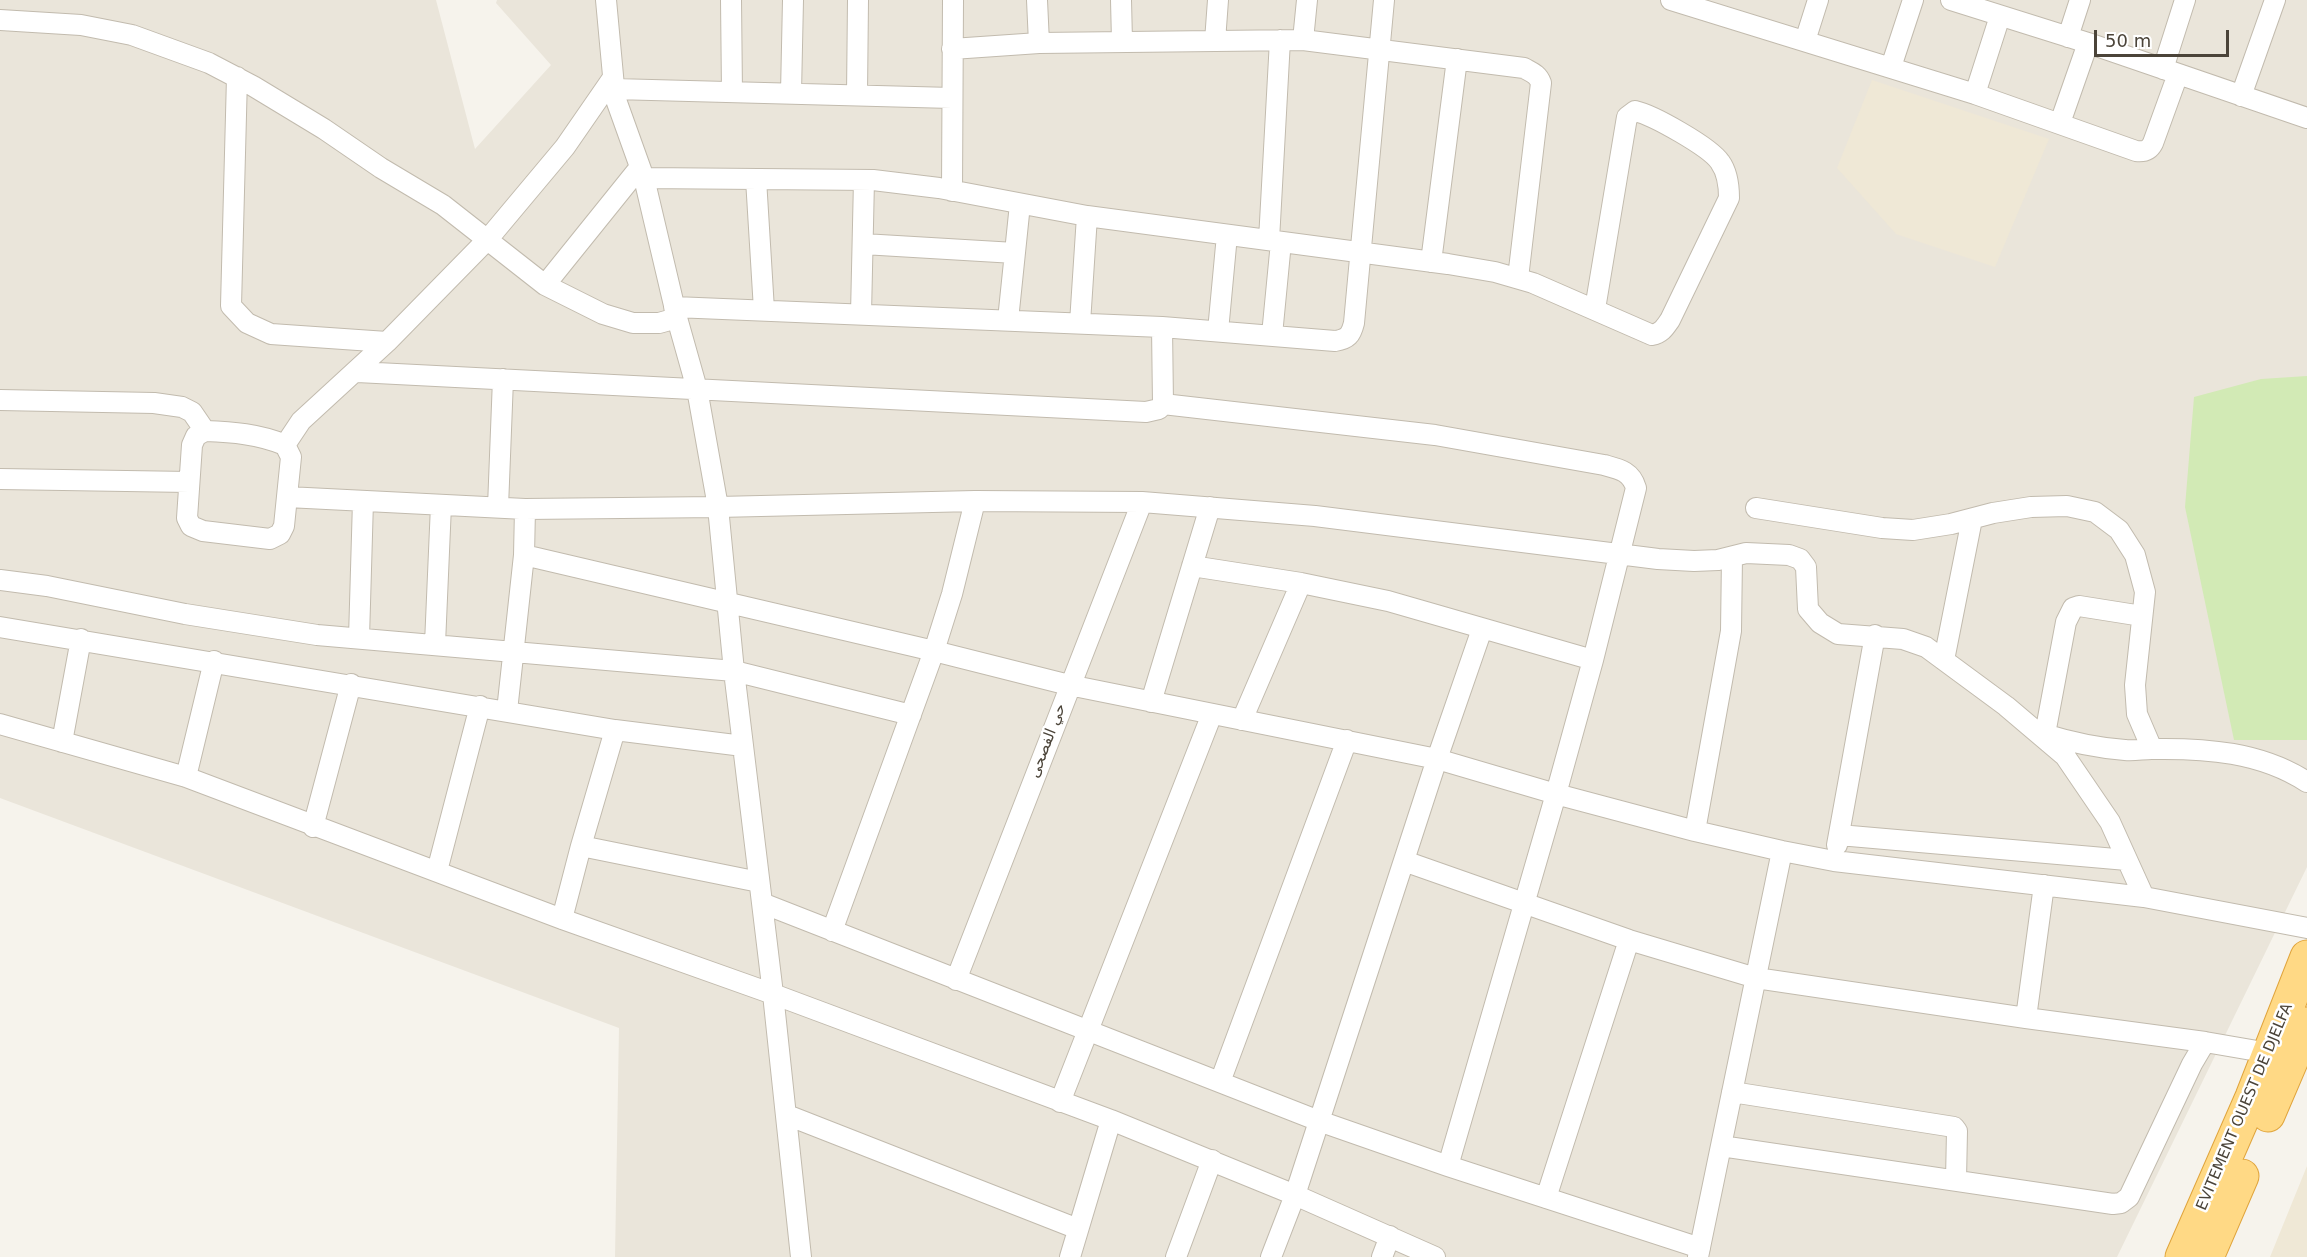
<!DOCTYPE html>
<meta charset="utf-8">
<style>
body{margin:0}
#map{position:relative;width:2307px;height:1257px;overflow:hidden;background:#f6f3ec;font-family:"DejaVu Sans",sans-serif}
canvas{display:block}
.scale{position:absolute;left:2094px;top:30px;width:135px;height:27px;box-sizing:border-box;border:3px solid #4b4439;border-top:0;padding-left:8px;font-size:18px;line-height:21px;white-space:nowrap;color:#4b4439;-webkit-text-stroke:4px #fff;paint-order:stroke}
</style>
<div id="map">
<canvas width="2307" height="1257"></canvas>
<div class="scale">50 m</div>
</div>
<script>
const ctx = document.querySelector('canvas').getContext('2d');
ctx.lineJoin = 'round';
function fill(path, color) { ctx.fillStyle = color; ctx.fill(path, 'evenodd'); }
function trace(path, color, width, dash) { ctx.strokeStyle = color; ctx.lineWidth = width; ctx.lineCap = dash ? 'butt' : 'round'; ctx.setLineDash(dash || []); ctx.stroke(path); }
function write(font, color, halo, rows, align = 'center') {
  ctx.font = font + ' "DejaVu Sans","Noto Sans Arabic",sans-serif'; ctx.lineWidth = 5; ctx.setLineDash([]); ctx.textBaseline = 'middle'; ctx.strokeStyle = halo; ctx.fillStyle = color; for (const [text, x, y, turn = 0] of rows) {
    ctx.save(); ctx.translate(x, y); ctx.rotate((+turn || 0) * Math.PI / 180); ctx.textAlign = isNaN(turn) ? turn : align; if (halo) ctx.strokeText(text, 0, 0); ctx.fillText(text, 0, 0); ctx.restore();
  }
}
const residential = new Path2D(`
 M0,0H436L475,149L551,65L496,3L497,0H2307V867L2117,1257H615L619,1028L0,798Z`);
const education = new Path2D(`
 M1872,80L2049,139L1995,267L1896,234L1837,168Z
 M2307,1166V1257H2270Z`);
const green = new Path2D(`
 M2307,376V740H2234L2185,507L2194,397L2261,379Z`);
const minor = new Path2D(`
 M606,0L615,97L644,178L677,318L697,389L718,507L734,671L773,994L801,1257
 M731,0L732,92
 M1037,0L1039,43
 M1121,0L1122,41
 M1671,0L1975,94L2136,151C2144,152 2149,151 2153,143L2178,74
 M1951,0L2088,43L2307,118
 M0,20L81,25L132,35L209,63L253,86L324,129L381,168L443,205L545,285L603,314L633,323H659L677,318
 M2068,37L2080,0
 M1303,40L1307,0
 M1215,41L1218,0
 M1805,41L1818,0
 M952,49L1039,43L1303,40L1524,68C1531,72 1538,74 1541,83L1518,278
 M1891,67L1913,0
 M2163,69L2185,0
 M237,77L231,306L247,323L271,334L387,342
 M614,89L952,98
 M791,93L793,0
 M1975,94L2000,16
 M857,95L858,0
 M2241,96L2275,0
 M2060,123L2088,43
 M644,178L873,180L939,188L1087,216L1448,264L1495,272L1533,283L1652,335C1662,333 1665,327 1670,320L1729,198C1729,186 1728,173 1720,162C1710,147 1653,115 1635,111L1627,117L1595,309
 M756,179L764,310
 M952,191L953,0
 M1269,240L1280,40
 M863,244L1015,253
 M1431,262L1457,59
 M545,285L640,167
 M674,307L1162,327L1335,341C1348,339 1351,335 1354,323L1384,0
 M861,314L864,180
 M1008,320L1020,204
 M1080,323L1087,216
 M1162,327L1163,404
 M1218,331L1227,235
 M1272,335L1281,242
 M357,372L1146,412L1159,409L1163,404L1435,435L1604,465C1619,469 1631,471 1636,488L1593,660L1556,794L1448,1166
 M0,400L154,403L182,407L192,412L205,431
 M205,431C232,432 259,434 285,445L291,457L284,526L280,534L270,539L203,531L191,526L187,518L192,445L196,436Z
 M285,445L301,421L387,342L488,239L565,147L612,79
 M0,479L189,482
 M287,497L525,509L718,507L975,501L1142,502L1315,516L1658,559L1694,561L1718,560L1746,553L1789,555L1800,559L1806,567L1808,609L1820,623L1838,634L1903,639L1926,647L2006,706L2065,756L2110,822L2144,897
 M498,507L503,379
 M1756,508L1882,528L1913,530L1951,524L1993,513L2031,507L2067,506L2095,512L2119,530L2135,555L2145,592L2135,685L2137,714L2152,749
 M524,555L934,651L1069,685L1437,759L1556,794L1695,831L1782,851L1834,861L2144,897L2307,928
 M1192,566L1301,583L1388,601L1593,660
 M0,580L47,586L185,614L317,635L734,671L911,715
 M0,627L615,730L743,746
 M359,638L363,501
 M435,644L441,505
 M1944,660L1972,519
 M1151,702L1210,507
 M507,711L524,555L525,509
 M1242,720L1301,583
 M0,724L186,777L562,919L773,994L1111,1120L1295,1195L1435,1257
 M2044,734C2070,742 2097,748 2125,750C2134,751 2143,749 2152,749C2206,748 2261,752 2307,782
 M2045,734L2066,622L2073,608L2079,606L2142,616
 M62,742L81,639
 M186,777L214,661
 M313,827L351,684
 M1695,831L1731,631L1732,557
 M1839,835L2127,860
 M1837,845L1875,635
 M581,846L759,882
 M1404,861L1629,940L1756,978L2026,1018L2205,1042L2192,1064L2129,1197L2121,1203L2113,1204L1721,1146
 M437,871L480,706
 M762,903L1319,1121L1448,1166L1700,1248
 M562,919L581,846L615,730
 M832,931L934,651L952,594L975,501
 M956,980L1142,502
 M2026,1018L2044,885
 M2205,1042L2269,1053
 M1220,1082L1347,740
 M1732,1092L1954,1127L1957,1131L1956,1180
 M1060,1102L1212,714
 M787,1115L1078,1229
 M1546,1198L1629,940
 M1070,1257L1111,1120
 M1176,1257L1212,1160
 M1271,1257L1295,1195L1437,759L1482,629
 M1382,1257L1390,1236
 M1698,1257L1782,851`);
const trunk = new Path2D(`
 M2268,1115L2307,1024
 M2182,1257L2252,1097L2307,957
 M2207,1257L2242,1176`);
const streetNames = [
 ["حي الفصحى",1048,741,-69],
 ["EVITEMENT OUEST DE DJELFA",2245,1107,-67]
];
fill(residential, '#eae5da');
fill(education, '#efe8d6');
fill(green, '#d2eab5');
trace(minor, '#c2bbae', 22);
trace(trunk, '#e0a43c', 35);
trace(minor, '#fff', 20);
trace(trunk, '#ffd985', 33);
write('15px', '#4b4439', '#fff', streetNames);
</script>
